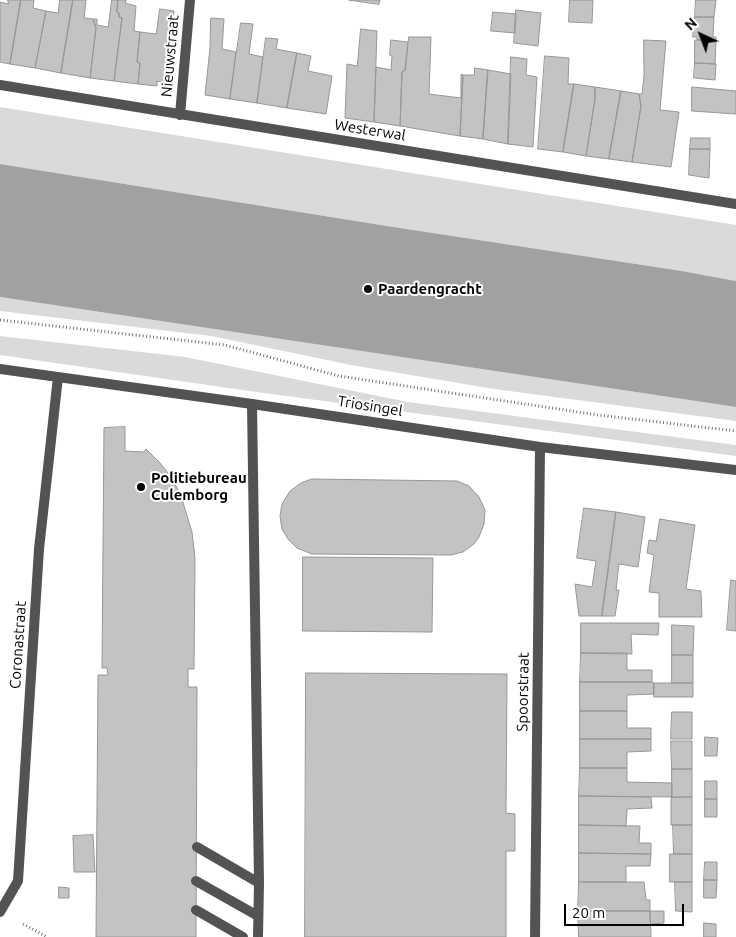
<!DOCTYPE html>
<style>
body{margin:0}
#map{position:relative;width:736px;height:937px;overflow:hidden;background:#fff;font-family:Ubuntu,sans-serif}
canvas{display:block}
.north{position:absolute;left:676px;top:10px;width:50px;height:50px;-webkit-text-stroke:4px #fff;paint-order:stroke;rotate:317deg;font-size:14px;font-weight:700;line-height:20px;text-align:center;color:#000}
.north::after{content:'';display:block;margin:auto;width:18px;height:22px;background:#000;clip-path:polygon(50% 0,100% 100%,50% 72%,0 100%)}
.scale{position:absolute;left:564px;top:904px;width:120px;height:22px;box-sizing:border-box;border:2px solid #000;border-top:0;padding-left:6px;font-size:15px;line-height:18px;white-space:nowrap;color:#000;-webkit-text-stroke:4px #fff;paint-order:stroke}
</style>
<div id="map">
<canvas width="736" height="937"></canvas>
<div class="north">N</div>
<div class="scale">20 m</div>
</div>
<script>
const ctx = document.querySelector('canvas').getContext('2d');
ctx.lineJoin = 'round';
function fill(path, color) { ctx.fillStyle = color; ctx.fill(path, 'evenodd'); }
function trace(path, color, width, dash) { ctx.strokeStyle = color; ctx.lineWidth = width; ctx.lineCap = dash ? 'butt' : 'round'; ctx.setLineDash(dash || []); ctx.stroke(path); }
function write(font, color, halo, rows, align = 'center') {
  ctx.font = font + ' Ubuntu,sans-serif'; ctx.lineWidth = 4; ctx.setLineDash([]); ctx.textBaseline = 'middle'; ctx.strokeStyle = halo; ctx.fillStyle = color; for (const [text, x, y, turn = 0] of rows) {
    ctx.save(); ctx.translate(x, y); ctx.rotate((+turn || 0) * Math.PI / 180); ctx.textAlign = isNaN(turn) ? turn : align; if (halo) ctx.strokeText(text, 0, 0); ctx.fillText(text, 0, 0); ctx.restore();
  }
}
const green = new Path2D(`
 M0,107L736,225V281L682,271L387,226L0,164Z
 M0,297L736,407V421L494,389L351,365L211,336L0,311Z
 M0,336L185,357L408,402L736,445V456L249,391L0,355Z`);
const water = new Path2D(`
 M0,164L387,226L682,271L736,281V407L0,297Z`);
const building = new Path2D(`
 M8,0H21L10,64L0,62V2L8,4Z
 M21,0H34L33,8L46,11L35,68L10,64Z
 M60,0H73L61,73L35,68L46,11L58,13Z
 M73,0H86L84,18L93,19L96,28L90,78L61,73Z
 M112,0H118L117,12L119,13V17L122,18L114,81L90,78L96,28L93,19H97V25L108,27Z
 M118,0H126L125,3L136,6L134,31L140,32L137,62L140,63L138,84L114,81L122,18L119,17V13L117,12Z
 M349,0H380L379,4Z
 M570,0H593L592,23L569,22Z
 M696,0H716L714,17H695Z
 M160,9L174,11L165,83L157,81V86L138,84L140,63L137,62L140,32L156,34Z
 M516,10L541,13L538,46L514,43Z
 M493,12L516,14L515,33L491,31Z
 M695,17H714L713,37H716V40H697V37H693Z
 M211,18L224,19L222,49L236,52L230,99L205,95L210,48Z
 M241,23L253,24L249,54L263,57L257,103L230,99Z
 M361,29L377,31L374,122L345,118L347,64L357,66Z
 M409,37H431L429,94L461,98V74L463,75L460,136L400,126L402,72L405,70Z
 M266,38L278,39L276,49L297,53L287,108L257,103Z
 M391,40L408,42L405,70L402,72L400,126L374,122L376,67L391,70L392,56L390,55Z
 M644,40L666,41L660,110L679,112L671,167L632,162L641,106L639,94H642L644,76Z
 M695,40H716L715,64L695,63Z
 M297,53L311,56L308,71L332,76L326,114L287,108Z
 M545,56L569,58L568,84H574L563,152L538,149Z
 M511,57L527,59L526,75L537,77L533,147L508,144Z
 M695,63L716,64L715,80L694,78Z
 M475,68L488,70L483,139L460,136L463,75H474Z
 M488,70L511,74L508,144L483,139Z
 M574,84L595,87V99L586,156L563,152Z
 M595,87L621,91L609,159L586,156L595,99Z
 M692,87L736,91V114L692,111Z
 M621,91L639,94L641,106L632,162L609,159Z
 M691,138H710V149H690Z
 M690,149H710L709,178L689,175Z
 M125,427V451L144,452L146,449L160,463L172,478L181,496L192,532L195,558L194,669H188V687H197L196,937H96L98,675H108L107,668H102L104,428Z
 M312,479L457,481L469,486L479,497L485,510L484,524L479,537L474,544L463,552L451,555L312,554L297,548L288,539L282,529L280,516L282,504L290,491L301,483Z
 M584,508L616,512L602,616H579L575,584L592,587L596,561L577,558Z
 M616,512L645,517L638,567L619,564L616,590H619L615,616H602Z
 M660,519L695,525L686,589L701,591L702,617H659V593L649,592L654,555L647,553L649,540L656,541Z
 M303,557L433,558L432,632L303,631Z
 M731,580L736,581V631L727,630Z
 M581,623H659L658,635L631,634L632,654L581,653Z
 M672,625L694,626L693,655H672Z
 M581,653H627V670H652V682H580Z
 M672,655H693V683H672Z
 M306,673L507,674L506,813L515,814V851H506V937H305Z
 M580,682H652L654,683V694L627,695V711H580Z
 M654,683H693V697H654Z
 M580,711H627V728H651V739H580Z
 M672,712H692V739H671Z
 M705,737L718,738L717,756H705Z
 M580,739H651V751L627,752V768H580Z
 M671,741H692V769H672Z
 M580,768H627V782L672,783V797L579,796Z
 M672,769H692V797H672Z
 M705,781H717V799H705Z
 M579,796L651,797L652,808L627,809L626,826L579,825Z
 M692,797V825H671V798Z
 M705,799H717V817H705Z
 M579,825L640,826L639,843H651V854L579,853Z
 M673,825H692V854H674Z
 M93,835L95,872H74L73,836Z
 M579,853L651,854L650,866H626V882H579Z
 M670,854H692V882H670Z
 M705,862H717V880H704Z
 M704,880H717L716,898H704Z
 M579,882H644L646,900H650V911H578Z
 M675,882H692V912L676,911Z
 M59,887L69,888V898H59Z
 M578,911H650L651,937H579Z
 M650,911H664V923L651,924Z
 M704,923L716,924V937H704Z`);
const path = new Path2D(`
 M0,320L225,345L339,376L598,415L736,431
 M23,924L47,937`);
const lane = new Path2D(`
 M252,404L259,883L258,937
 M197,847L259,883
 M196,881L258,916
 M196,910L243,937`);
const street = new Path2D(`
 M0,85L736,204
 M180,115L190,0
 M0,369L252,404L540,447L736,470
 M0,912L18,881L39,549L58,377
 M535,937L540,447`);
const markers = [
 [368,289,5,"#000"],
 [141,487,5,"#000"]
];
const streetNames = [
 ["Nieuwstraat",170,56,-85],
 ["Westerwal",370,130,9],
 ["Triosingel",370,406,9],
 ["Coronastraat",18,645,-86],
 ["Spoorstraat",523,692,-89]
];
const poiNames = [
 ["Paardengracht",378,289],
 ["Politiebureau",151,478],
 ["Culemborg",151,495]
];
fill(green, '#dadada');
fill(water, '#a1a1a1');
fill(building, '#c3c3c3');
trace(building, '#979797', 1);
trace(path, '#757575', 3, [1, 2.5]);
trace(lane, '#535353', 10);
trace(street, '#535353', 10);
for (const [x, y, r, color] of markers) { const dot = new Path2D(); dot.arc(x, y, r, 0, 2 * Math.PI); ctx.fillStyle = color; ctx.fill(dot); trace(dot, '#fff', 2); }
write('15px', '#000', '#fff', streetNames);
write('bold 15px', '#000', '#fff', poiNames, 'left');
</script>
